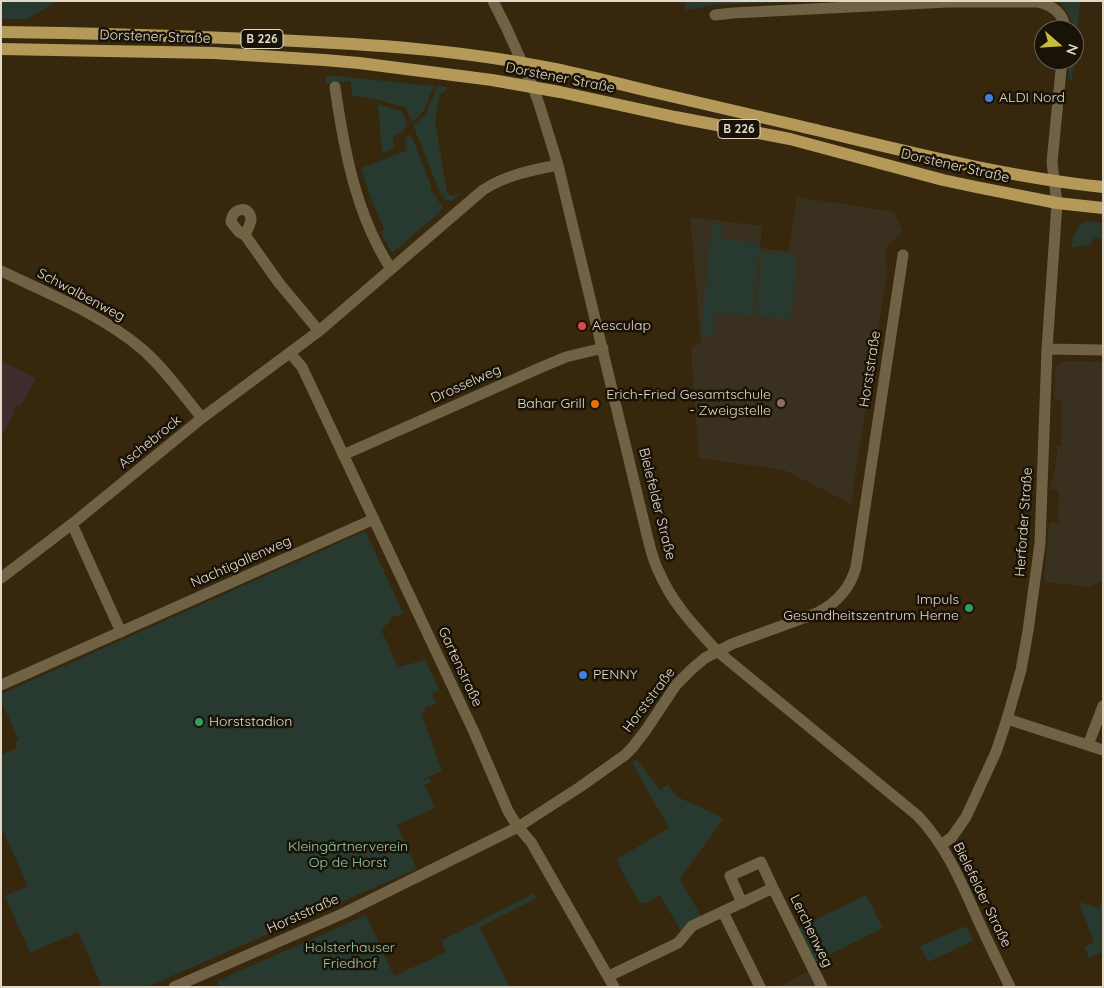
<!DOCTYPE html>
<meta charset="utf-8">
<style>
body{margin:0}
#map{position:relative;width:1104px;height:988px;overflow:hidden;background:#36270d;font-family:Quicksand,sans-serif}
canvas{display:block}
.frame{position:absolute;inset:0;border:2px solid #e1d8c8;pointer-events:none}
.north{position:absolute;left:1034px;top:20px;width:50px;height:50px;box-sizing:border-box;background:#181207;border:1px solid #686154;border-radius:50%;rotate:109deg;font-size:14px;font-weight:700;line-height:20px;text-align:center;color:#e1d8c8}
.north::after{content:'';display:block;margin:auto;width:18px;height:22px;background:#c7bb3c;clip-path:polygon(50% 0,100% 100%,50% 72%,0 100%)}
</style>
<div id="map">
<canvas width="1104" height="988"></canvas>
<div class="frame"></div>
<div class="north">N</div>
</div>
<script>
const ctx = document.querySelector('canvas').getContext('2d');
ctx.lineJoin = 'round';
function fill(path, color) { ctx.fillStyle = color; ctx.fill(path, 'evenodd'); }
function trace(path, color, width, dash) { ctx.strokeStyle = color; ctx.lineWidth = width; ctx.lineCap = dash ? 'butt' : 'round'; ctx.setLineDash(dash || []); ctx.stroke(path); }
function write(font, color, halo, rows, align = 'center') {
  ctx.font = font + ' Quicksand,sans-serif'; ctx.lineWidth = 5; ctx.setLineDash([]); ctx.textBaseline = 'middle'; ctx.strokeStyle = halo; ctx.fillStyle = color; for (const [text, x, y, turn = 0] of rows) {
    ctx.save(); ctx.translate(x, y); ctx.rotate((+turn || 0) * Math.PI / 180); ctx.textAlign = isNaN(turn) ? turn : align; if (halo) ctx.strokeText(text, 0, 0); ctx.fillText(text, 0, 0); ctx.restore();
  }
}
const industrial = new Path2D(`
 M1,361L36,378L21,406L17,405L13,412L14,414L8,425H7L3,433L1,432Z`);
const education = new Path2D(`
 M797,197L894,212L902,230L901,236L896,238L889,244L885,253L886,265L888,266L851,504L784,470L699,458L691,348L701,342L690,217L762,226L760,248L789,251Z
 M1063,361L1103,362V580L1089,587L1044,582L1049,523H1058L1059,490L1050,489L1056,464L1057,452L1056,446H1061L1062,400L1054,399L1055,370L1057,365Z
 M810,971L818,987H778Z`);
const green = new Path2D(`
 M1,1H57L27,19H1Z
 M506,1H813L711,5L703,7L685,10L686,1Z
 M1058,1H1080L1072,80L1068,78L1070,60H1074V30H1073C1071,18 1067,9 1058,1Z
 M326,75H327L434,86C428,100 425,114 412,122L406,108L378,100L352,95L350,81L326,84Z
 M437,86L447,87L446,91L440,94L435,120L447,192L451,196L462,193L451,201L446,200L441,195L413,125L426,114Z
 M378,104L401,111L404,115L407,125L403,132L393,136L394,146L392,150L382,153Z
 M407,136H410L412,137L431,185L430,189L442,206V209L440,212L392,253L380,232L385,230L373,204L361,168L407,150L405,140Z
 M1087,221L1103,223V239L1098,238L1093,239L1091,244L1071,248C1073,236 1076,226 1087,221Z
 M712,224L723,225L722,239L760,243L752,316L715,312L712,335L701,334Z
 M762,252L797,255L791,319L755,316Z
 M363,532H366L403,613L399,616L396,615L390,620V622L381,629L398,667L425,660L440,691L435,692L432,696L437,703L425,708L426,711L421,713L442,771L423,779L424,780L430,778L431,782L425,785L435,808L397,825L417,869L147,987H102L78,932L30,953L5,896L28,886L1,827V755L17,748L15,742L19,740L1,701V694Z
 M637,759L660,790L668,784L675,794L680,798L713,813L723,819L680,879L701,916L688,923L681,931L660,895L645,904L639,902L622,872L617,859L669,828L632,763Z
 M534,893L537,898L480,927L510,987H219L217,981L366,915L394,976L446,952L441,941Z
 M866,895L883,928L815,962L798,928Z
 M1103,897V952L1089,958L1084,947L1094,942L1079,902L1099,908Z
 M966,926L973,941L928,962L920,946Z`);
const minor = new Path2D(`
 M493,1L507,29L533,87L540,107L558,165L647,535C650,547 653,561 659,572C672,603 695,627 717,651L918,816C945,845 959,877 975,913C986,938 998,962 1010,987
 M715,15L733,13L948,2H1038C1052,5 1065,14 1065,30
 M335,87C344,150 356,215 391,269
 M245,235C247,230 251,224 251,219C250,205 232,207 231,222L239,232L245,235L279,283L319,331
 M1,271C49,294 101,314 142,349C165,369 183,395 202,418
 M1047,349L1103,350
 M290,353L302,367L474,732L508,811L518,827L531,842L614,987
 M343,455L542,367L566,357L603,348
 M72,524L121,632
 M1,578L72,524L202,418L319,331L483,190C506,175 532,170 558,165
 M1,685L374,519
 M1007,719L1103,750
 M1088,745L1103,706
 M941,845L952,837L966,817L996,752L1007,719L1021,670L1028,631L1040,543L1047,349L1057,203L1052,162L1062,60
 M742,903L730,876L761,862L773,888
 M723,912L760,987
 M609,976L678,943L692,926L773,888L822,987
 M174,987L342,914L518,827L580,787L625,755L632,748L646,730L676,685L693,668L705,658L732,644L817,613C837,603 850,589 856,567L903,255`);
const major = new Path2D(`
 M1,32C93,33 184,36 276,40C369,44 463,50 555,69C588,76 620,84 653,92C700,103 748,114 795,125C897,149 998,176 1103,187
 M1,49L214,53L324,60L359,63L492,80L560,92L675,117L790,139L943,180L976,187L1057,203L1103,208`);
const markers = [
 [989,98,5,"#3f7fe0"],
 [582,326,5,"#e0444e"],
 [781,403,5,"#8d6e63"],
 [595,404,5,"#e8710a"],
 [969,608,5,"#2e9e5b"],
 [583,675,5,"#3f7fe0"],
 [199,722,5,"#2e9e5b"]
];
const shields = [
 [262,39,42],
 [739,129,42]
];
const shieldNames = [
 ["B 226",262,39],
 ["B 226",739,129]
];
const streetNames = [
 ["Dorstener Straße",155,37,2],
 ["Dorstener Straße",560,78,11],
 ["Dorstener Straße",955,166,13],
 ["Schwalbenweg",81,295,28],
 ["Horststraße",870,369,-81],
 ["Drosselweg",466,384,-24],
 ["Aschebrock",150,442,-39],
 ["Bielefelder Straße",657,504,76],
 ["Herforder Straße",1024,522,-86],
 ["Nachtigallenweg",241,562,-24],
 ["Gartenstraße",460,667,65],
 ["Horststraße",649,700,-53],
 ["Bielefelder Straße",982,895,64],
 ["Horststraße",303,914,-24],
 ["Lerchenweg",811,931,64]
];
const poiNames = [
 ["ALDI Nord",999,98],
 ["Aesculap",592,326],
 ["Erich-Fried Gesamtschule",771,395,"right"],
 ["- Zweigstelle",771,411,"right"],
 ["Bahar Grill",585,404,"right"],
 ["Impuls",959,600,"right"],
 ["Gesundheitszentrum Herne",959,616,"right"],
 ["PENNY",593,675],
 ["Horststadion",209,722]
];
const parkNames = [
 ["Kleingärtnerverein",348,847],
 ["Op de Horst",348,863],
 ["Holsterhauser",350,948],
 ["Friedhof",350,964]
];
fill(industrial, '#402b2d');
fill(education, '#3a3020');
fill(green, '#28392f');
trace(minor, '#706244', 11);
trace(major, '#b59959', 12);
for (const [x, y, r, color] of markers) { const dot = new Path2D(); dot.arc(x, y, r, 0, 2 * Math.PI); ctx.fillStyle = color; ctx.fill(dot); trace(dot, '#181207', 2); }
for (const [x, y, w] of shields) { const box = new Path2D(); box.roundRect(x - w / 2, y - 9.5, w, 19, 4); ctx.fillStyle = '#181207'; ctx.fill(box); trace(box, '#e1d8c8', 1); }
write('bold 12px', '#e1d8c8', null, shieldNames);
write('14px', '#e1d8c8', '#181207', streetNames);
write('14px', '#e1d8c8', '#181207', poiNames, 'left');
write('14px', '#95d0af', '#181207', parkNames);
</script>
